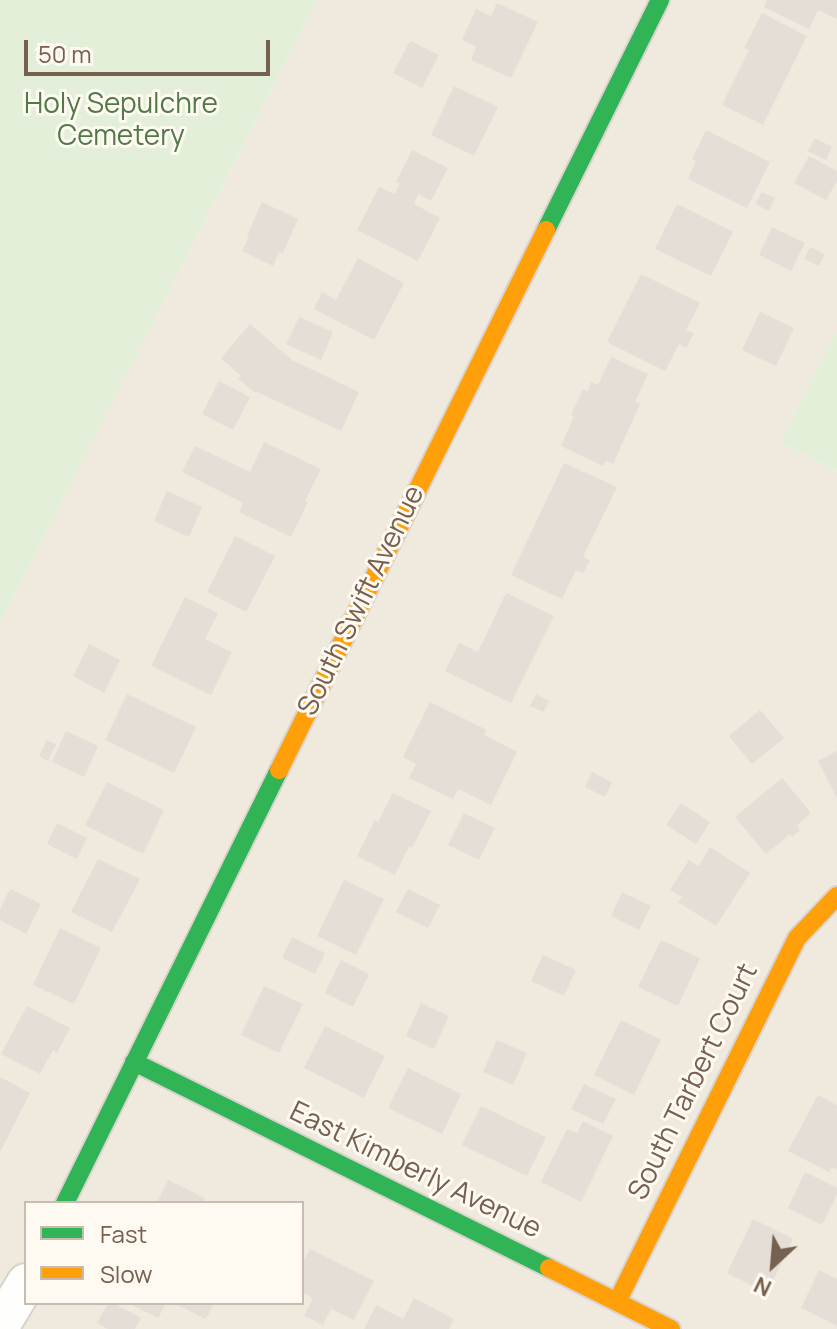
<!DOCTYPE html>
<style>
body{margin:0}
#map{position:relative;width:837px;height:1329px;overflow:hidden;background:#f8f6ef;font-family:Manrope,sans-serif}
canvas{display:block}
.legend{position:absolute;left:24px;top:1201px;width:280px;height:104px;box-sizing:border-box;background:#fefaf1;border:2px solid #c8bcb0;margin:0;padding:10px 14px;list-style:none;font-size:24px;color:#76604f}
.legend li{display:flex;align-items:center;gap:16px;height:40px}
.legend b{width:40px;border:2px solid #c8bcb0}
.north{position:absolute;left:733px;top:1225px;width:80px;height:80px;-webkit-text-stroke:6px #fefaf1;paint-order:stroke;rotate:206deg;font-size:22px;font-weight:700;line-height:32px;text-align:center;color:#76604f}
.north::after{content:'';display:block;margin:auto;width:28px;height:36px;background:#76604f;clip-path:polygon(50% 0,100% 100%,50% 72%,0 100%)}
.scale{position:absolute;left:24px;top:40px;width:246px;height:36px;box-sizing:border-box;border:4px solid #76604f;border-top:0;padding-left:10px;font-size:24px;line-height:28px;white-space:nowrap;color:#76604f;-webkit-text-stroke:6px #fefaf1;paint-order:stroke}
</style>
<div id="map">
<canvas width="837" height="1329"></canvas>
<ul class="legend">
<li><b style="height:10px;background:#30b455"></b>Fast</li>
<li><b style="height:10px;background:#ff9f0a"></b>Slow</li>
</ul>
<div class="north">N</div>
<div class="scale">50 m</div>
</div>
<script>
const ctx = document.querySelector('canvas').getContext('2d');
ctx.lineJoin = 'round';
function fill(path, color) { ctx.fillStyle = color; ctx.fill(path, 'evenodd'); }
function trace(path, color, width, dash) { ctx.strokeStyle = color; ctx.lineWidth = width; ctx.lineCap = dash ? 'butt' : 'round'; ctx.setLineDash(dash || []); ctx.stroke(path); }
function write(font, color, halo, rows, align = 'center') {
  ctx.font = font + ' Manrope,sans-serif'; ctx.lineWidth = 6; ctx.setLineDash([]); ctx.textBaseline = 'middle'; ctx.strokeStyle = halo; ctx.fillStyle = color; for (const [text, x, y, turn = 0] of rows) {
    ctx.save(); ctx.translate(x, y); ctx.rotate((+turn || 0) * Math.PI / 180); ctx.textAlign = isNaN(turn) ? turn : align; if (halo) ctx.strokeText(text, 0, 0); ctx.fillText(text, 0, 0); ctx.restore();
  }
}
const residential = new Path2D(`
 M317,0H837V330L780,443L837,471V1329H0V624ZM26,1203H302V1303H26Z`);
const green = new Path2D(`
 M0,0H317L0,624Z
 M837,330V471L780,443Z`);
const building = new Path2D(`
 M767,0H837V19L818,10L809,29L764,7Z
 M497,3L538,22L511,78L471,60L476,47L462,40L476,9L491,16Z
 M762,13L807,36L763,125L722,105L749,50L744,48Z
 M410,41L439,55L422,88L393,73Z
 M454,86L498,107L474,156L431,135Z
 M706,130L770,162L747,208L688,179L696,161L692,159Z
 M815,138L832,147L826,160L808,151Z
 M412,150L448,168L431,201L418,194L414,204L440,218L418,261L357,230L379,187L395,194L400,183L396,182Z
 M809,156L837,171V181L826,200L794,183Z
 M762,192L775,198L769,211L755,204Z
 M262,202L298,219L283,253L279,252L273,266L242,251L249,237L247,236Z
 M677,204L733,232L711,276L655,249Z
 M772,227L805,243L791,271L759,255Z
 M810,247L825,254L819,266L804,259Z
 M358,258L404,283L374,340L314,309L322,292L336,300Z
 M641,274L700,303L686,330L694,333L686,348L679,344L665,371L607,342Z
 M760,312L794,328L776,366L742,350Z
 M299,317L333,332L321,360L286,344Z
 M250,324L292,360L359,392L341,431L257,392L256,393L238,379L241,376L221,358Z
 M611,357L648,374L635,402L640,404L613,464L606,461L603,466L561,446L574,416L571,415L583,389L588,391L591,382L598,385Z
 M219,381L250,397L233,430L202,414Z
 M264,442L321,469L305,501L308,502L291,537L239,512L243,503L182,472L195,446L250,472Z
 M564,463L617,487L583,557L590,560L583,573L576,570L562,599L511,575Z
 M167,491L202,507L189,537L154,521Z
 M235,536L275,556L246,612L207,592Z
 M506,593L554,616L511,703L445,671L459,643L478,652Z
 M185,597L218,613L205,639L232,652L211,695L151,666Z
 M89,644L120,660L104,693L73,676Z
 M127,694L196,727L174,773L105,740Z
 M536,694L549,701L544,712L530,706Z
 M430,702L487,730L484,735L517,752L491,805L458,789L453,799L409,778L416,764L403,757Z
 M760,710L784,738L752,764L729,736Z
 M66,731L98,746L84,777L52,762Z
 M47,740L56,744L48,761L39,756Z
 M837,751V798L818,761Z
 M592,772L612,782L605,797L585,787Z
 M782,778L811,813L797,825L800,830L792,837L790,834L766,854L735,817Z
 M107,782L164,810L143,854L85,825Z
 M393,793L431,811L412,848L409,846L395,875L357,856L375,820L378,822Z
 M681,803L710,822L696,844L666,825Z
 M464,813L495,828L479,860L448,845Z
 M57,823L87,838L77,859L47,844Z
 M710,847L750,873L716,926L678,902L682,897L670,890L689,860L699,866Z
 M98,859L140,879L112,932L71,912Z
 M344,880L384,899L356,955L317,936Z
 M10,889L41,904L26,934L0,920V909Z
 M408,889L440,905L428,928L396,912Z
 M622,892L651,906L639,930L611,916Z
 M60,928L101,948L74,1004L33,985Z
 M292,937L325,953L315,974L282,958Z
 M661,940L700,958L678,1006L638,987Z
 M543,955L576,970L564,996L531,981Z
 M341,960L369,974L353,1007L325,993Z
 M264,986L303,1004L279,1053L241,1035Z
 M421,1003L449,1016L434,1049L406,1036Z
 M27,1006L70,1028L57,1053L53,1050L40,1074L1,1054Z
 M621,1020L661,1040L634,1095L594,1075Z
 M325,1026L385,1056L364,1098L304,1068Z
 M497,1040L527,1053L513,1085L483,1072Z
 M408,1068L461,1094L442,1134L388,1108Z
 M0,1077L30,1093L0,1152Z
 M584,1084L616,1099L603,1124L571,1109Z
 M818,1095L837,1105V1170L832,1167L829,1172L788,1151Z
 M481,1106L546,1137L527,1176L462,1145Z
 M583,1121L613,1136L581,1202L541,1182L567,1129L577,1133Z
 M805,1172L837,1188V1195L822,1225L788,1208Z
 M168,1180L205,1198L203,1203H157Z
 M753,1219L793,1239L767,1293L727,1273Z
 M310,1249L374,1281L354,1320L331,1309L323,1325L304,1316L313,1298L302,1292V1264Z
 M819,1270L837,1279V1326L801,1308Z
 M414,1298L454,1319L449,1329H364L376,1305L403,1319Z
 M108,1303H113L141,1318L135,1329H108L97,1323Z
 M128,1303H166L158,1318Z
 M173,1303H214L206,1319Z`);
const street = new Path2D(`
 M0,1326L26,1283`);
const fast = new Path2D(`
 M546,230L660,0
 M134,1062L549,1268
 M65,1203L279,770`);
const slow = new Path2D(`
 M279,770L546,230
 M549,1268L671,1329
 M617,1302L797,938L837,896`);
const parkNames = [
 ["Holy Sepulchre",121,105],
 ["Cemetery",121,137]
];
const streetNames = [
 ["South Swift Avenue",362,601,-64],
 ["South Tarbert Court",694,1082,-64],
 ["East Kimberly Avenue",415,1171,26]
];
fill(residential, '#f0e9dd');
fill(green, '#e4efda');
fill(building, '#e4ded6');
trace(street, '#d7d3cd', 42);
trace(fast, '#d8d3cc', 22);
trace(slow, '#d8d3cc', 22);
trace(street, '#fefefd', 38);
trace(fast, '#30b455', 18);
trace(slow, '#ff9f0a', 18);
write('28px', '#517a47', '#fefaf1', parkNames);
write('28px', '#76604f', '#fefaf1', streetNames);
</script>
